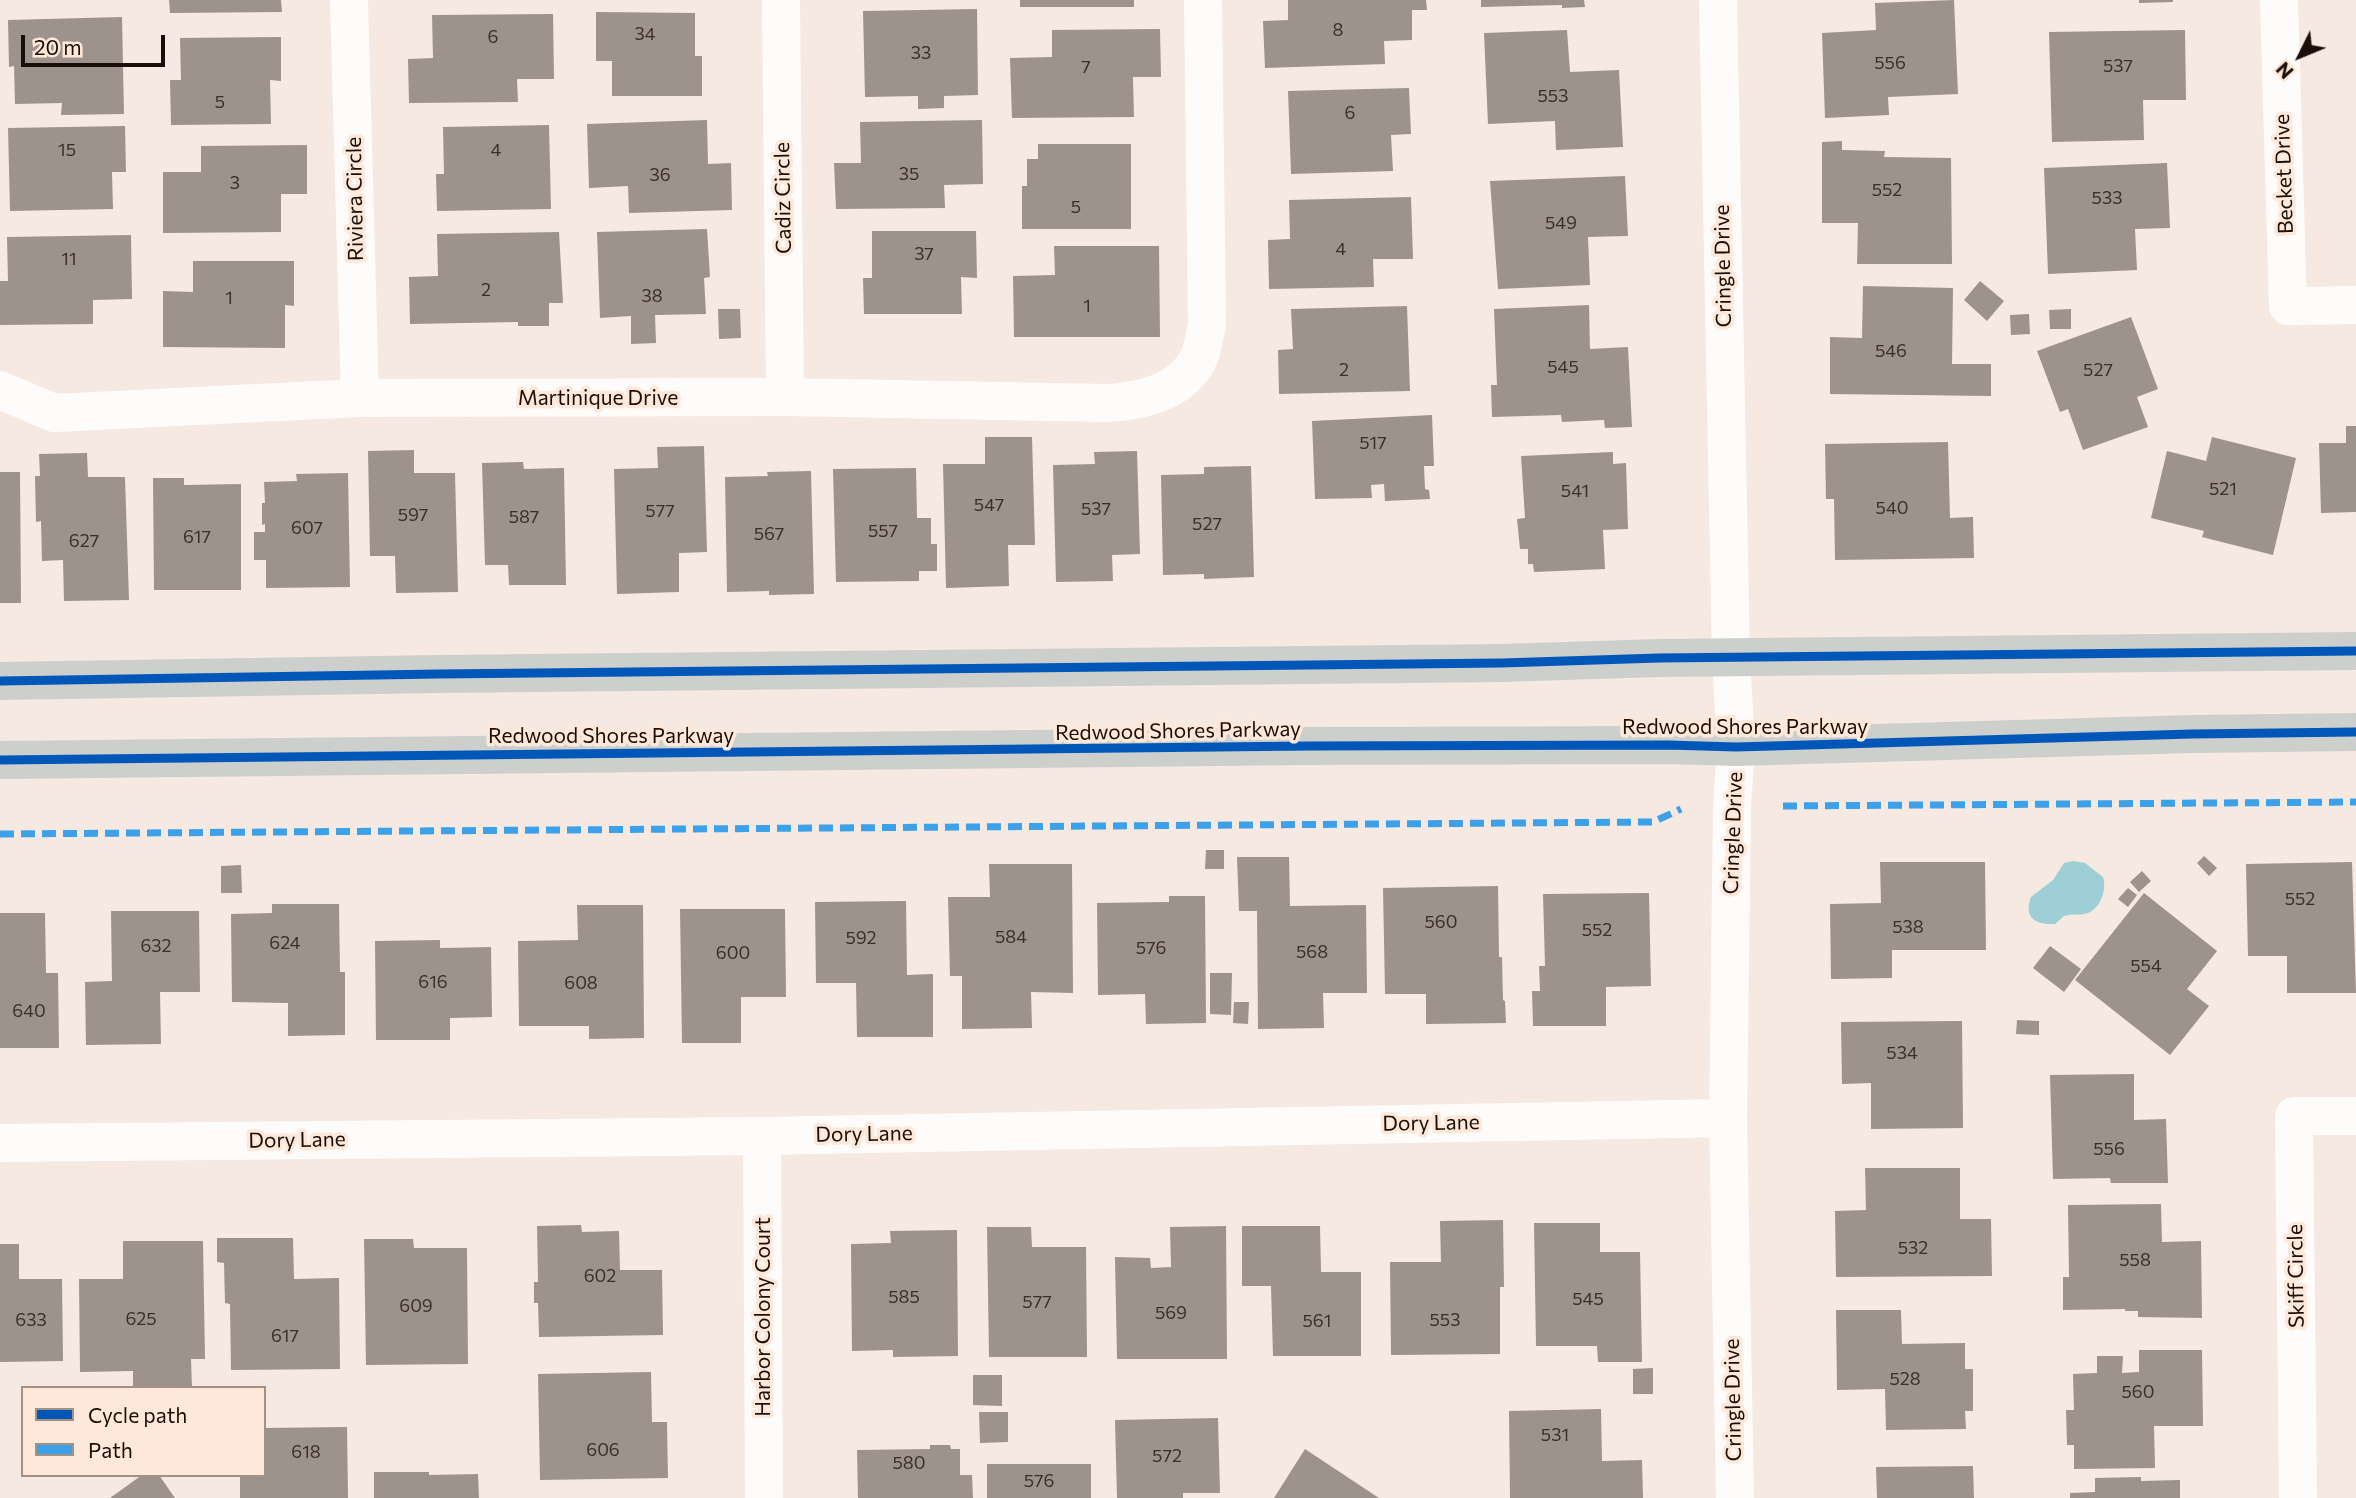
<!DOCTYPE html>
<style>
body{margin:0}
#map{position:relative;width:2356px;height:1498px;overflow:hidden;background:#f5e9e1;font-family:Commissioner,sans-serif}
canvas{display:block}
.legend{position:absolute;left:21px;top:1386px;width:245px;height:91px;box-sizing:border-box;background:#fde8d9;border:2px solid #a29185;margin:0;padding:9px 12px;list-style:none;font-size:21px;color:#1a0f07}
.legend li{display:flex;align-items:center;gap:14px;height:35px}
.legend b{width:35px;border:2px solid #a29185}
.north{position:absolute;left:2265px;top:21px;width:70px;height:70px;-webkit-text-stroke:5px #fde8d9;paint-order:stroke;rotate:227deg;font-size:19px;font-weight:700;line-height:28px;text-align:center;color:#1a0f07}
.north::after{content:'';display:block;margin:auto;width:24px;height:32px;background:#1a0f07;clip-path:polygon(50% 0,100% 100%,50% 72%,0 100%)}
.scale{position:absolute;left:21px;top:35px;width:144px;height:32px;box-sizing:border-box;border:4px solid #1a0f07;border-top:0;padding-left:9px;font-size:21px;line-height:24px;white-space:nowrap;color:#1a0f07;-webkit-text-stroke:5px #fde8d9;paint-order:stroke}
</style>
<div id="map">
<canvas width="2356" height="1498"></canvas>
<ul class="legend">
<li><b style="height:9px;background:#0057b8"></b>Cycle path</li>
<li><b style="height:9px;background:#3da1e9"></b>Path</li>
</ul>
<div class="north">N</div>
<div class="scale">20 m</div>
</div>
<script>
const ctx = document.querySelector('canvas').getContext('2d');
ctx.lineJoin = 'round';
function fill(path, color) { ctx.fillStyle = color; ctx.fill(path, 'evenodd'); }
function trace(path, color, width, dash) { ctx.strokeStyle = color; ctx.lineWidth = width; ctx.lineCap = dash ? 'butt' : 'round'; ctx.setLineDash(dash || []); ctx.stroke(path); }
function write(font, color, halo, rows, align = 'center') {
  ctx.font = font + ' Commissioner,sans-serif'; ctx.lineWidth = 7; ctx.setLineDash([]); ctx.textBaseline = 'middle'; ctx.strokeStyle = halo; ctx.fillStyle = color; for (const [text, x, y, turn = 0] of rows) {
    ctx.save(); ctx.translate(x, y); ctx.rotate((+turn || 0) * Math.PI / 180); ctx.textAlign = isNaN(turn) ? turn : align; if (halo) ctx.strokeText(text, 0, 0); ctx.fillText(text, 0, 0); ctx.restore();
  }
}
const water = new Path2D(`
 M2073,861L2085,863L2103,877C2107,889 2101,908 2088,913C2080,916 2072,913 2064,916L2055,924C2036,925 2023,918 2031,897L2053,880L2064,863Z`);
const building = new Path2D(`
 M169,0H281L282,12L170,13Z
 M1020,0H1134V7H1020Z
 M1288,0H1426L1427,10H1412V40L1384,41L1385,64L1265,68L1263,21L1288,20Z
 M1481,0H1584L1585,7L1562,8V5L1481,7Z
 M1954,0L1958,94L1888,97L1889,115L1825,118L1822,33L1876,30L1875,3Z
 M2139,0H2173V2L2139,3Z
 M977,9L978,95L944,96V108L918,109V96L865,97L863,11Z
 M596,12L695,13V56H702V96H612V61H596Z
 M553,14L554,79H517L518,102L409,103L408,59L433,58L432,15Z
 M122,17L124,114L61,115L62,103L15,104L14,66L9,67L8,20Z
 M1160,29L1161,77H1133L1134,117L1012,118L1010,58L1052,57V30Z
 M1567,30L1570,72L1619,70L1623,147L1556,150L1555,121L1488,124L1484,33Z
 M2185,30L2186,100H2143L2144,140L2052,142L2049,32Z
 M281,37V81L270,80L271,124L171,125L170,80H181L180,38Z
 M1409,88L1411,134L1391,135L1393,171L1291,174L1288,91Z
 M707,120L708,164L731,163L732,210L629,213L628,186L589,188L587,124Z
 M982,120L983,184L944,185L945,208L836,209L834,163H861L860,122Z
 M549,125L551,209L437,211L436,174H444L443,127Z
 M125,126L126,172H112L113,209L10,211L8,128Z
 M1842,141V150L1885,151L1884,157L1951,158L1952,264H1857L1858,223H1822V142Z
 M1038,144H1131V229H1022V186H1027V159H1038Z
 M307,145V194H281V232L163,233V172H201V146Z
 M2167,163L2170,228L2135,229L2137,270L2048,274L2044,168Z
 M1625,176L1628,236L1588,237L1590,285L1498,289L1490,181Z
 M1411,197L1413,259H1373L1374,287L1269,289L1268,240L1290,239L1289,200Z
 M707,229L710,277L704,278L706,314L655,315L656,343L631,344V316L600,318L597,232Z
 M872,231H976L977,278L961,277L962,314H864L863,278H872Z
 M559,232L563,303H549V326H518V322L410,324L409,277L438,276L437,234Z
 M131,235L132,299L93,300V324L0,325V281H8L7,237Z
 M1054,246H1159L1160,337H1014L1013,276L1055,275Z
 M193,261H294V306L285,305V348L163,347V291L193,292Z
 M1980,281L2004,301L1987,321L1964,300Z
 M1863,286L1953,288L1952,364H1991V396L1830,394V337L1862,338Z
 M1589,305L1590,349L1628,347L1632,427L1605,428L1604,420L1562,422L1561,415L1492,417L1491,385H1497L1494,309Z
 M1407,306L1410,391L1279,394L1278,350L1293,349L1291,309Z
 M718,309H740L741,338L719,339Z
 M2071,309V329H2050L2049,310Z
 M2029,314L2030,334L2011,335L2010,315Z
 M2131,317L2158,389L2137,397L2148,427L2083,450L2068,409L2060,412L2037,351Z
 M1432,415L1434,466H1424L1425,489L1429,490L1430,499L1385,501L1384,484L1371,485L1372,498L1315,499L1312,421Z
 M2346,426H2356V512L2321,513L2319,443H2346Z
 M985,437H1032L1035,545H1008L1009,586L946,588L943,464H985Z
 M2212,437L2296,458L2273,555L2202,537L2204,531L2151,518L2167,451L2206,461Z
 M1948,442L1950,518L1973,517L1974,558L1835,560L1834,499H1826L1825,444Z
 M704,446L707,552L679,553V592L617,594L614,469L658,468L657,447Z
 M414,450V473H455L458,592L396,593L395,556H370L368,451Z
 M1137,451L1140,554L1112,555L1113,581L1056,582L1053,465L1095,464L1094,452Z
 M1613,452V464L1626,463L1628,529L1603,530L1605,569L1534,572L1533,564H1528V549H1520L1517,519L1525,518L1521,456Z
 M87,453L88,477H125L129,600L64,601L63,560L42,561L41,521L36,522L35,476H40L39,454Z
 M523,462L524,469L564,468L566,585H509L508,565H485L482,463Z
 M1251,466L1254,577L1204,579V574L1163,575L1161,475L1204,474V467Z
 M916,468L917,518H931V544H937V571H919V581L836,582L833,469Z
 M811,471L814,594L769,595V591L727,592L725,477L768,476L767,472Z
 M0,472H20L21,603H0Z
 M348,473L350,587L266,588V560H254V532H265V524L262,525V503H265L264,482L297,481L296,474Z
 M153,478H184V485L241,484V590H154Z
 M1206,850H1224V869H1205Z
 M2204,856L2217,868L2209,876L2197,863Z
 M1237,857H1289L1290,906L1366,905L1367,993H1323L1324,1028L1258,1029L1257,911H1239Z
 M1880,862H1985L1986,950H1892V978L1831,979L1830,904L1881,903Z
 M2352,862L2356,993H2287V956H2248L2246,864Z
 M989,864H1072L1073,993L1031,992L1032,1028L962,1029V976H950L948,897H990Z
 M241,865L242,893H221V866Z
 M2142,871L2151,881L2139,892L2130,882Z
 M1498,886L1499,957H1502L1503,1000L1505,1001L1506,1023L1426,1024V994H1385L1383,888Z
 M2128,888L2137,895L2128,907L2118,899Z
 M1649,893L1651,986L1606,987V1026H1533L1532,991H1540L1539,966H1545L1543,894Z
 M2144,893L2217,951L2187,989L2209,1006L2170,1055L2075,980Z
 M1169,896H1205L1206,1023L1146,1024L1145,994L1098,995L1097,903L1169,902Z
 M906,901L907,975L933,974V1037H857L856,983H816L815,902Z
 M272,904H339L340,972H345V1035L288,1036V1003L232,1002L231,914L272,913Z
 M577,905H643L644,1038L589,1039V1026H519L518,941L578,940Z
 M680,909H785L786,997H741V1043H682Z
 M111,911H199L200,992H160L161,1044L86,1045L85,982L112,981Z
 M0,913H45L46,973H58L59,1048H0Z
 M440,940V948L491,947L492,1017L450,1018V1040H376L375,941Z
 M2050,946L2081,969L2064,992L2033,968Z
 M1210,973H1232L1231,1015L1210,1014Z
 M1234,1002H1249L1248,1024L1233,1023Z
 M2017,1020L2039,1021V1035L2016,1034Z
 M1962,1021L1963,1128L1871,1129V1083L1842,1084L1841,1022Z
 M2134,1074V1120L2166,1119L2168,1183H2111L2110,1178L2053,1179L2050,1075Z
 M1865,1168H1960V1219H1991L1992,1276L1836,1277L1835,1211L1866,1210Z
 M2161,1204L2162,1242L2201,1241L2202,1318L2138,1317V1311H2125V1309L2063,1310V1277H2069L2068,1205Z
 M1503,1220L1504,1287H1500V1354L1391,1355L1390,1262H1441L1440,1221Z
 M1534,1223H1600V1252H1640L1642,1362H1598L1597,1346H1536Z
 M581,1225L582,1232L619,1231L620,1270H662L663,1335L539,1337L538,1303H534V1282H538L537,1226Z
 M1226,1226L1227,1359H1117L1115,1257L1150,1258L1151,1268L1171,1267L1170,1227Z
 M1242,1226H1320L1321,1272H1361V1356H1273L1271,1286H1242Z
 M987,1227H1031L1032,1247H1086L1087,1357H989Z
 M957,1230L958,1356L893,1357V1350L852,1351L851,1244L891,1243L890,1231Z
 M217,1238H293L294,1279L339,1278L340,1369L231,1370L230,1304L225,1303L224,1263L217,1262Z
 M364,1239H413L414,1248H467L468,1364L366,1365Z
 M123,1241H203L205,1359H191L192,1388H133V1371L80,1372L79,1279H123Z
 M0,1244H19V1279H62L63,1361L0,1362Z
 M1836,1310H1901L1902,1344L1965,1343V1369H1973V1411H1965L1966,1429L1886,1430L1885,1389L1837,1390Z
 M2139,1350H2202L2203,1426H2154L2155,1468L2074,1469V1445H2067L2066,1410H2074L2073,1374L2097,1373V1356H2123L2122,1373L2139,1372Z
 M1653,1368V1394H1633V1369Z
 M651,1372L652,1422H667L668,1478L540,1480L538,1374Z
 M973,1375H1002V1406L973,1405Z
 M1601,1409L1602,1461L1642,1460L1643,1498H1510L1509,1411Z
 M979,1412H1008V1442L980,1443Z
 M1218,1418L1220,1493H1183V1498H1117L1115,1420Z
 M347,1427L348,1498H240V1475H264V1428Z
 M930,1445H950L951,1449H960V1475H972L973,1498H858L857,1450L930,1449Z
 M1305,1449L1379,1498H1274Z
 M987,1464H1091V1498H987Z
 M1973,1466L1974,1498H1877L1876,1467Z
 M374,1472H429V1475L478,1474L479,1498H374Z
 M142,1475H159L175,1498H110Z
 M2141,1477V1481L2180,1480V1498H2070V1493L2095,1492V1478Z`);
const minor = new Path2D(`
 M349,0L360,398
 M781,0L785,397
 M1718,0L1731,658L1736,747L1732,807L1728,1118L1735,1498
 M2279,0L2288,306L2356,305
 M0,390L54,413L360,398L785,397L1107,403C1143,401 1187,391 1201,352C1204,343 1205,333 1207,325L1203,0
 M762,1136L764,1498
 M0,1143L762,1136L1728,1118
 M2298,1498L2294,1116H2356`);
const secondary = new Path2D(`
 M0,681L439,674L1502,663L1659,658L2356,651
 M0,760L1310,746L1668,745L1736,747L2192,734L2356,732`);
const quiet = new Path2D(`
 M1783,806L2356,802
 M0,834L1653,822L1681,809`);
const cycleway = new Path2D(`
 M0,681L439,674L1502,663L1659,658L2356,651
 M0,760L1310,746L1668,745L1736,747L2192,734L2356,732`);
const numberNames = [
 ["8",1338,30],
 ["34",645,34],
 ["6",493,37],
 ["33",921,53],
 ["556",1890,63],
 ["537",2118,66],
 ["7",1086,67],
 ["553",1553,96],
 ["5",220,102],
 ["6",1350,113],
 ["15",67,150],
 ["4",496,150],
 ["35",909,174],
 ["36",660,175],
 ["3",235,183],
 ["552",1887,190],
 ["533",2107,198],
 ["5",1076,207],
 ["549",1561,223],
 ["4",1341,249],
 ["37",924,254],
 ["11",69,259],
 ["2",486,290],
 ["38",652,296],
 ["1",229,298],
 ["1",1087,306],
 ["546",1891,351],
 ["545",1563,367],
 ["2",1344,370],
 ["527",2098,370],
 ["517",1373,443],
 ["521",2223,489],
 ["541",1575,491],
 ["547",989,505],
 ["540",1892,508],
 ["537",1096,509],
 ["577",660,511],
 ["597",413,515],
 ["587",524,517],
 ["527",1207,524],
 ["607",307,528],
 ["557",883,531],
 ["567",769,534],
 ["617",197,537],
 ["627",84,541],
 ["552",2300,899],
 ["560",1441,922],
 ["538",1908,927],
 ["552",1597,930],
 ["584",1011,937],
 ["592",861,938],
 ["624",285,943],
 ["632",156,946],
 ["576",1151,948],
 ["568",1312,952],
 ["600",733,953],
 ["554",2146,966],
 ["616",433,982],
 ["608",581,983],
 ["640",29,1011],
 ["534",1902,1053],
 ["556",2109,1149],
 ["532",1913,1248],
 ["558",2135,1260],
 ["602",600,1276],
 ["585",904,1297],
 ["545",1588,1299],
 ["577",1037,1302],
 ["609",416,1306],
 ["569",1171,1313],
 ["625",141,1319],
 ["633",31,1320],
 ["553",1445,1320],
 ["561",1317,1321],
 ["617",285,1336],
 ["528",1905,1379],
 ["560",2138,1392],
 ["531",1555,1435],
 ["606",603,1450],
 ["618",306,1452],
 ["572",1167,1456],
 ["580",909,1463],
 ["576",1039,1481]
];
const streetNames = [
 ["Becket Drive",2284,174,-92],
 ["Cadiz Circle",783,198,-91],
 ["Riviera Circle",355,199,-91],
 ["Cringle Drive",1723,266,-91],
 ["Martinique Drive",598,398],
 ["Redwood Shores Parkway",1745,727],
 ["Redwood Shores Parkway",1178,731,-1],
 ["Redwood Shores Parkway",611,736],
 ["Cringle Drive",1733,833,-88],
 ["Dory Lane",1431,1123,-1],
 ["Dory Lane",864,1134,-1],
 ["Dory Lane",297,1140,-1],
 ["Skiff Circle",2296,1276,-91],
 ["Harbor Colony Court",763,1317,-90],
 ["Cringle Drive",1733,1400,-91]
];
fill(water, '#9ecfd6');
fill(building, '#9e928d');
trace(minor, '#fefcfa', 38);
trace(secondary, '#cdcfcc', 38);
trace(quiet, '#3da1e9', 7, [14, 7]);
trace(cycleway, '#0057b8', 9);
write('18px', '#3b3028', null, numberNames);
write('21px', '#1a0f07', '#fde8d9', streetNames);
</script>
